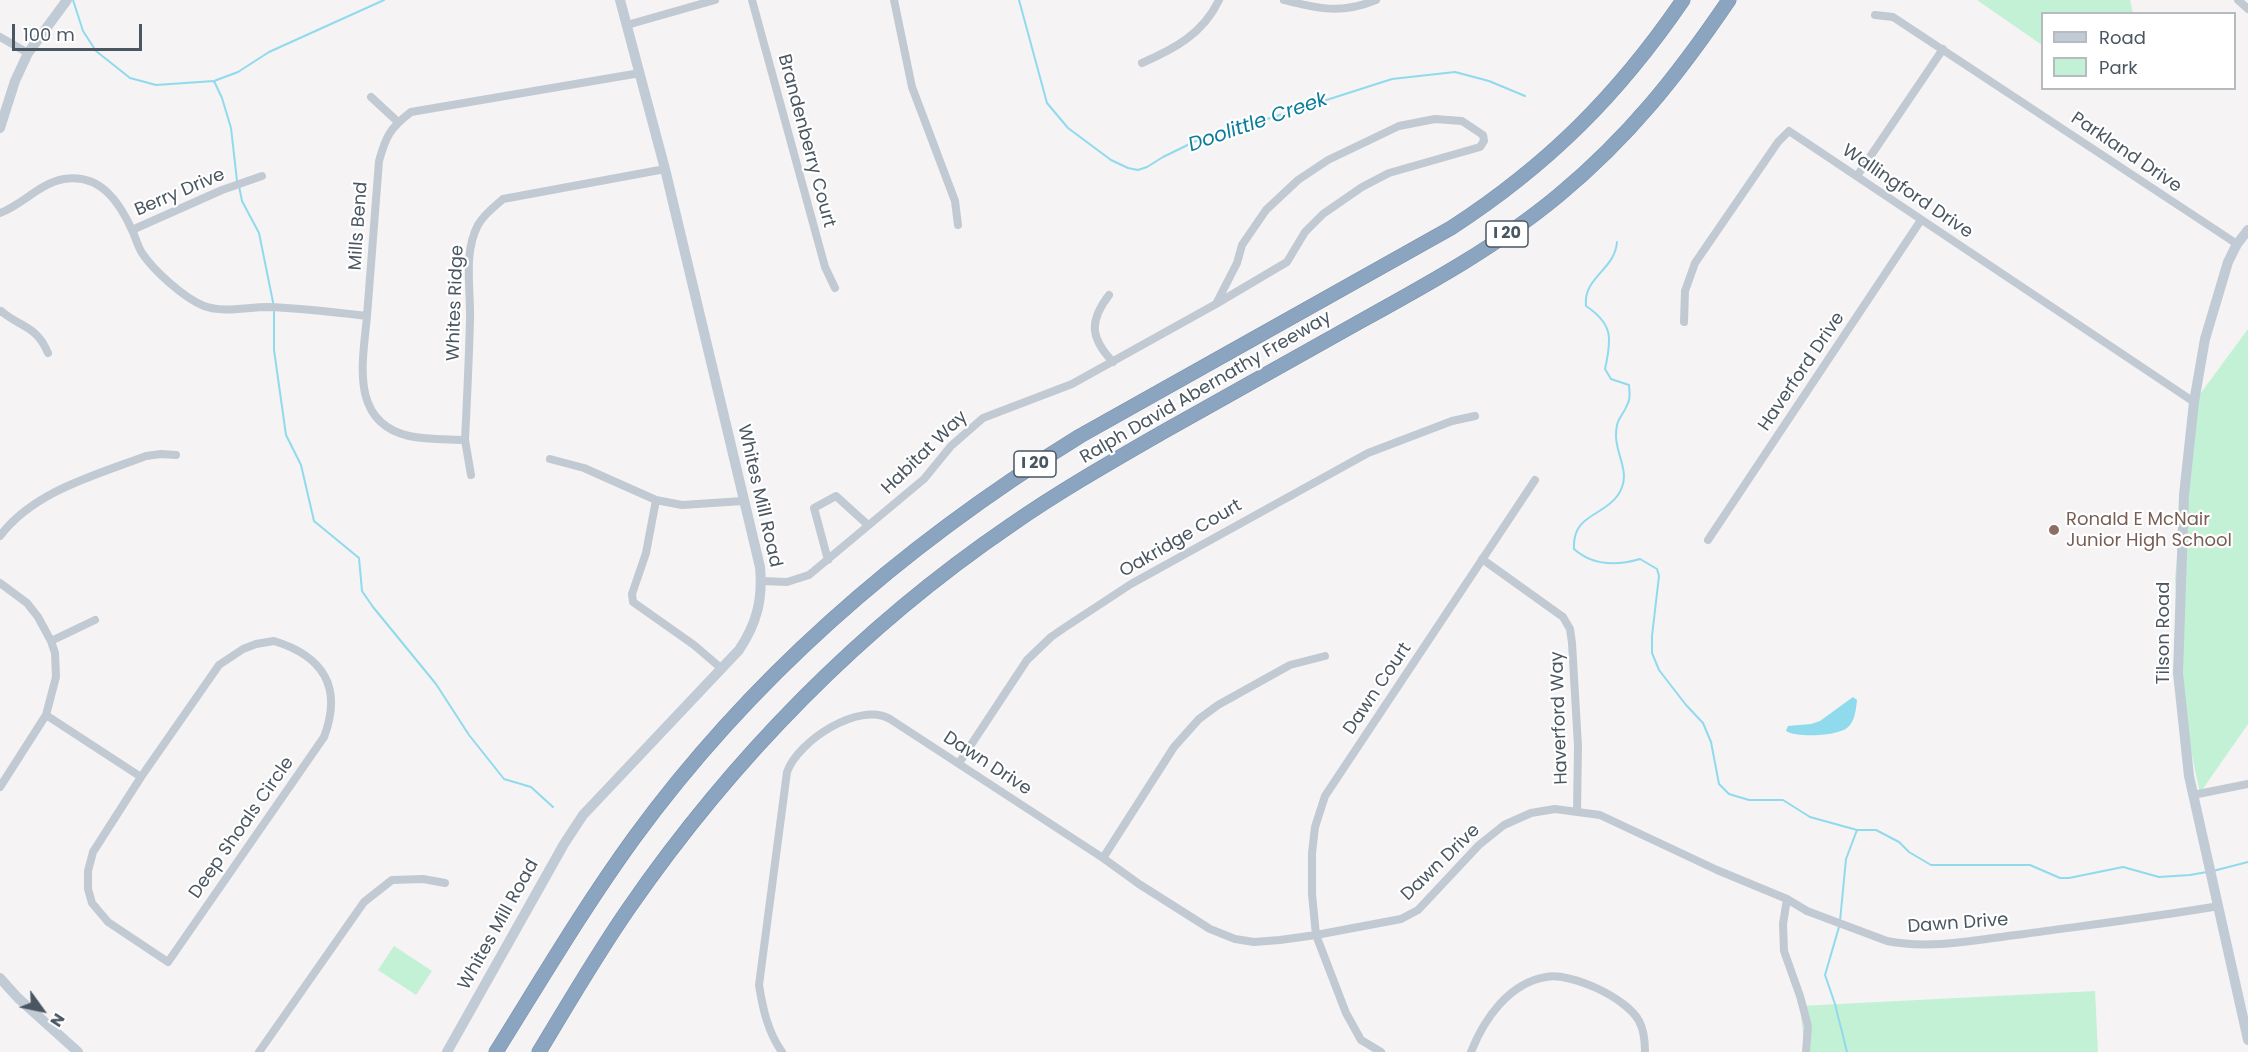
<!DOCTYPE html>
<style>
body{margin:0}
#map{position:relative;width:2248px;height:1052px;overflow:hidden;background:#f5f3f3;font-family:Poppins,sans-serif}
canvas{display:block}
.legend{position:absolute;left:2041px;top:12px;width:195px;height:78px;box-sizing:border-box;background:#fff;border:2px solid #b7bbc0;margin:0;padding:8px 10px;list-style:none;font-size:18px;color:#4a5661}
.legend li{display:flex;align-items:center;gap:12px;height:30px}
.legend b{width:30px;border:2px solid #b7bbc0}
.north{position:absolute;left:12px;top:980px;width:60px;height:60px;-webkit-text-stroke:4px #fff;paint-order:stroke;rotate:123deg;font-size:16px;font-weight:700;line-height:24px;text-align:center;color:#4a5661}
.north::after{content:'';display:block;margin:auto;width:21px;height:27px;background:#4a5661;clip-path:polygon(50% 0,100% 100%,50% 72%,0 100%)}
.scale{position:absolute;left:12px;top:24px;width:130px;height:27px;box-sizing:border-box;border:3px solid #4a5661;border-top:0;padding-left:8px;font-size:18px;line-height:21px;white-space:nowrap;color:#4a5661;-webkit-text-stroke:4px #fff;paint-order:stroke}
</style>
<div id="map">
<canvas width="2248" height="1052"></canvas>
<ul class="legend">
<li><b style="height:8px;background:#c1cbd6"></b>Road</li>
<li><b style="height:16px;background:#c3f1d5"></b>Park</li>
</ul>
<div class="north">N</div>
<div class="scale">100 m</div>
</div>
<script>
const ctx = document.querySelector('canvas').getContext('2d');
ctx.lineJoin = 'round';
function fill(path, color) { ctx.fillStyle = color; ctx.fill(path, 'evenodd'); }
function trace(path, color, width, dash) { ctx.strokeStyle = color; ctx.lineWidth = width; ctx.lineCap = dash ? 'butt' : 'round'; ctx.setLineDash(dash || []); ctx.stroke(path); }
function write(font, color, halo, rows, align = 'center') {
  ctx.font = font + ' Poppins,sans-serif'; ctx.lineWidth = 4.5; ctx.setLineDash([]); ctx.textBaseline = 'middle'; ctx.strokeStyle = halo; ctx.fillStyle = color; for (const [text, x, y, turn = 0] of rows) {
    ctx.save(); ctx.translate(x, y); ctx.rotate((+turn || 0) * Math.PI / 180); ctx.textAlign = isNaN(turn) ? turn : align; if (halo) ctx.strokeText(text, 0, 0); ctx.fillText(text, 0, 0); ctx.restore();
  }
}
const green = new Path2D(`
 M1977,0H2130L2133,13L2042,14V45Z
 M2248,329V724L2200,793L2183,714L2175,579L2185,469L2195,401Z
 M394,946L432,971L416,995L378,970Z
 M2095,991L2098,1052H1805L1800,1006Z`);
const water = new Path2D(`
 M1853,697L1857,700C1856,709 1855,722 1847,728C1837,736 1797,738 1786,731L1788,726L1811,724L1820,721Z`);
const stream = new Path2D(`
 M73,0L83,31L96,51L130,78L156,85L214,81L238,72L269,52L384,0
 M1019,0L1047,103L1068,128L1111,160L1128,168L1138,170L1147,167L1163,157L1204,137L1236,129L1392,79L1455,72L1489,81L1525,96
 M214,81L222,98L231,128L237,181
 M239,186L242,201L259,233L274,307V350L286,435L301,465L314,521L359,558L362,591L373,607L436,684L469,735L504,779L531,787L553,807
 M1617,242C1615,270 1583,277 1586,306C1613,324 1612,338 1605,369L1611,379L1629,385C1629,390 1631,398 1628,403C1622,419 1616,416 1616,437C1617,458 1632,474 1618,495C1603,517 1572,514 1574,549C1593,566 1616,566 1640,559L1657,569L1659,576L1652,636V653L1659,670L1686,705L1703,723L1711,742L1719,784L1729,794L1749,800H1783L1810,817L1857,830H1876L1899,842L1909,852L1931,865H2030L2060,878H2069L2123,867L2159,877L2190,875L2207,872
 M2213,871L2248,862
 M1840,921L1846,859L1857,830
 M1839,927L1825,975L1835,1004L1847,1052`);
const street = new Path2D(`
 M752,0L825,267L835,288
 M894,0L912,87L955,201L958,225
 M1284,0C1318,9 1342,14 1376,0
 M2238,0L2248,9
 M1875,15L1893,17L2237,244
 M627,25L715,0
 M0,37L28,53
 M1142,63C1174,49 1203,34 1219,0
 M371,97L398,122
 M1857,176L1943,49
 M0,213C22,205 40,183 64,179C101,173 120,203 133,232C136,239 138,247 142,253C154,271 184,298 204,306C223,313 247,307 267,307C301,308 334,312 367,316L379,161C386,136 390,128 411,112L640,73
 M132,230L222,190L262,176
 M1109,295C1089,321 1090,338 1113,362
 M0,312L1,311C21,328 36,325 48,353
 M367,316C363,361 349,422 409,436C427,440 447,439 465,440C467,400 469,360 470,320C471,290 463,253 478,225C484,214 494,207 503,199L665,169
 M1684,322L1685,291L1695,263L1778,142L1789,131L2194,402
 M465,440L471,475
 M550,459L584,468L656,500L682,505L743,501
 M656,500L646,553L632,594L633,602L694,645L722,669
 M0,536C34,491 96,475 146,456L161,454L176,455
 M1708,540L1921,220
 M1482,559L1563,617L1570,629L1572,643L1578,746L1577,811
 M828,560L814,508L836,496L868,525
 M761,581L787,582L809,575L924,479L951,446L983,418L1072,384L1216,304L1287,262L1305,232L1323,214L1362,187L1389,173L1480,147L1484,141L1483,135L1462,121L1435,119L1399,126L1328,160L1298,180L1266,210L1242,245L1237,263L1216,304
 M0,583L27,603L38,617L51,641L55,653L56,677L46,715L0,787
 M51,641L95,620
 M274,641C323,656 343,687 324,737L168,962L108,922L92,903L88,889V871L93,852L141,777L219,665L243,649L256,644Z
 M46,715L141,777
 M959,763L1027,660L1051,637L1064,628L1131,584L1368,453L1452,421L1475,416
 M2193,795L2248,784
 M1103,858L1174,747L1199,719L1218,705L1290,665L1325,656
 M1787,899L1783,924L1784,951L1800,996L1808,1026L1806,1052
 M259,1052L364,902L392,880L423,879L445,883
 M782,1052C768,1032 763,1010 759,985L787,772C798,741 859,701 890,719L1103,858L1139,884L1210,929L1235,939L1254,942L1280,940L1316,935L1401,919L1418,910L1479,845L1504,825L1531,813L1555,809L1600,815L1717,870L1787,899L1807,911L1887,941C1932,950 1979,939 2024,934C2089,925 2154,917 2219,906
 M1381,1052L1361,1040L1346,1013L1316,935L1312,894V853L1315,827L1325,796L1535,480
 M1471,1052C1484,1019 1509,983 1546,977C1571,972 1627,998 1639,1021C1644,1030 1645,1042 1645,1052`);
const secondary = new Path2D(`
 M0,128L15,81L28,53L67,0
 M2248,230L2237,244L2228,262L2205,339L2194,402L2184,495L2178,673L2189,776L2248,1040
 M0,978L18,998L78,1052
 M447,1052L564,844L583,815L739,650C757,623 763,599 760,567L665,169L620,0`);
const highway = new Path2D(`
 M496,1052C541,980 584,907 634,838C753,675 908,542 1080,436L1451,228C1548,165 1618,95 1683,0
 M539,1052C568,1004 597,954 629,908C732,759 861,627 1011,525C1060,491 1111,462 1163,432C1229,395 1295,358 1361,321C1430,283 1499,245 1559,195C1629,137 1678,75 1729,0`);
const markers = [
 [2054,530,6,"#8d6e63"]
];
const shields = [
 [1507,234,42],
 [1035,464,42]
];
const shieldNames = [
 ["I 20",1507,234],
 ["I 20",1035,464]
];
const streetNames = [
 ["Brandenberry Court",806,141,75],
 ["Parkland Drive",2126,153,34],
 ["Wallingford Drive",1907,192,34],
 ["Berry Drive",180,193,-23],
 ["Mills Bend",359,226,-86],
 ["Whites Ridge",456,303,-88],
 ["Haverford Drive",1802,372,-56],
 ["Ralph David Abernathy Freeway",1206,388,-30],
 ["Habitat Way",925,453,-44],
 ["Whites Mill Road",759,496,77],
 ["Oakridge Court",1181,539,-30],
 ["Tilson Road",2164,633,-90],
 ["Dawn Court",1378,689,-56],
 ["Haverford Way",1560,718,-92],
 ["Dawn Drive",987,764,33],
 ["Deep Shoals Circle",242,828,-55],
 ["Dawn Drive",1441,863,-44],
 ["Dawn Drive",1958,924,-4],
 ["Whites Mill Road",499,925,-61]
];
const educationNames = [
 ["Ronald E McNair",2066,520],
 ["Junior High School",2066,541]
];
const waterNames = [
 ["Doolittle Creek",1258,123,-19]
];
fill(green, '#c3f1d5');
fill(water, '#90daee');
trace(stream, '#90daee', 2);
trace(highway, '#7690ad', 15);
trace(street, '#c1cad2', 8);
trace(secondary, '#c1cbd6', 10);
trace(highway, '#8ba5c1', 14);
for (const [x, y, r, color] of markers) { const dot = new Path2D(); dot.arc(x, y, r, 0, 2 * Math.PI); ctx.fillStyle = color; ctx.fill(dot); trace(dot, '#fff', 2); }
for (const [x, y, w] of shields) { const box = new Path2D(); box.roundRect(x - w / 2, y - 13, w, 26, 4.5); ctx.fillStyle = '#fff'; ctx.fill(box); trace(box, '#4a5661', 1.5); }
write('bold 16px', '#4a5661', null, shieldNames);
write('18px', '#4a5661', '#fff', streetNames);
write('18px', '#785e54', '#fff', educationNames, 'left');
write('italic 20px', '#0c7c9b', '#fff', waterNames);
</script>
